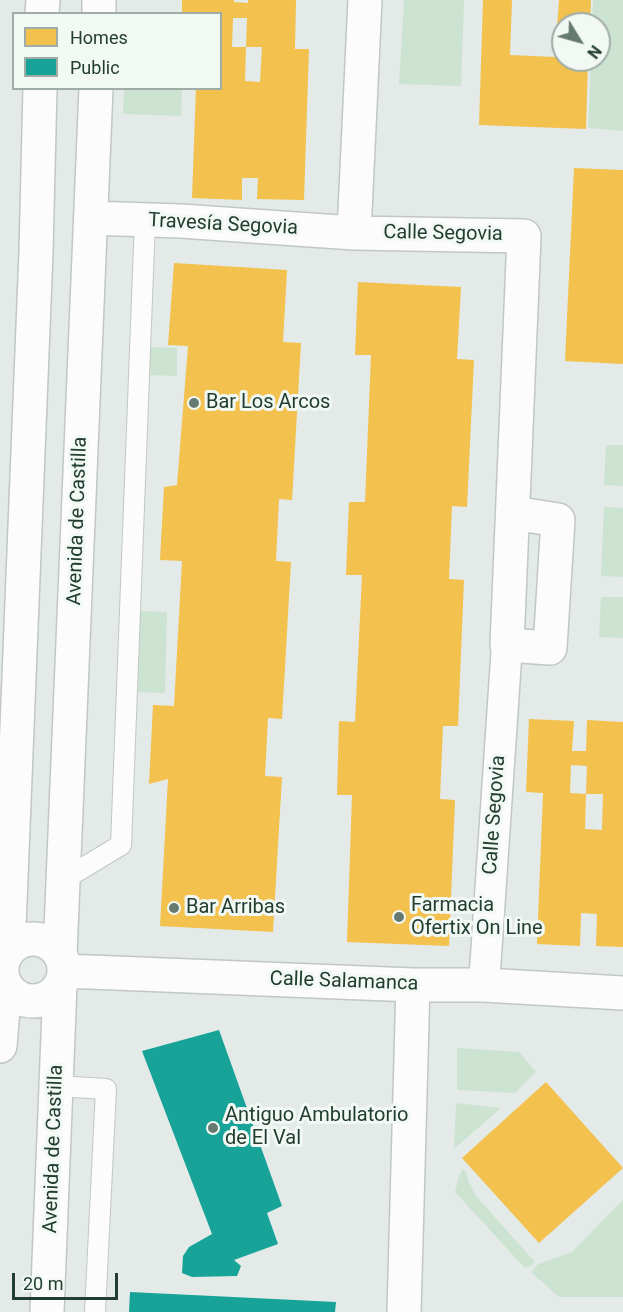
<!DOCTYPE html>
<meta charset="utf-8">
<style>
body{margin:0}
#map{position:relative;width:623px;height:1312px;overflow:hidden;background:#e4eae7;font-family:Roboto,sans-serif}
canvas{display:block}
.legend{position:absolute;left:12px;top:12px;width:210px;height:78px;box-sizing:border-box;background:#f2f8f4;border:2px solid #9fada6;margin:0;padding:8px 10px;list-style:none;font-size:18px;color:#223d32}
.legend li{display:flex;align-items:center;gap:12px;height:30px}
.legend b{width:30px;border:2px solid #9fada6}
.north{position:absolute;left:551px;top:12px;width:60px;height:60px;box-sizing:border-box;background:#f2f8f4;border:2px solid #9fada6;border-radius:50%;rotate:127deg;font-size:16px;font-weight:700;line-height:24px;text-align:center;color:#223d32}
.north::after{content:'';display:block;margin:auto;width:21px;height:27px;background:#667a71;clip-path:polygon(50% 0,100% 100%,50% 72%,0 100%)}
.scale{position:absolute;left:12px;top:1273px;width:106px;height:27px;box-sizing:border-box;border:3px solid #223d32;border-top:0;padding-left:8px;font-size:18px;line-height:21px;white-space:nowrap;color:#223d32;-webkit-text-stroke:4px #f2f8f4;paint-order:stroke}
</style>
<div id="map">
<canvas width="623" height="1312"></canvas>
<ul class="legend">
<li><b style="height:16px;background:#f2c14e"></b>Homes</li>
<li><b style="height:16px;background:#17a398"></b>Public</li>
</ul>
<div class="north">N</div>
<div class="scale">20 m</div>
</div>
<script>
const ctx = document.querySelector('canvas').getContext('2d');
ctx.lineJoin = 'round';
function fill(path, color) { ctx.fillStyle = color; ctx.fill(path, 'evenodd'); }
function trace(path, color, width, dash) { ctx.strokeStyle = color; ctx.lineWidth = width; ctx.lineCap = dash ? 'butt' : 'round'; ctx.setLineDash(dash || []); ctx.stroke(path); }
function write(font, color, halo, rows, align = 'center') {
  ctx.font = font + ' Roboto,sans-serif'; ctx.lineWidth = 6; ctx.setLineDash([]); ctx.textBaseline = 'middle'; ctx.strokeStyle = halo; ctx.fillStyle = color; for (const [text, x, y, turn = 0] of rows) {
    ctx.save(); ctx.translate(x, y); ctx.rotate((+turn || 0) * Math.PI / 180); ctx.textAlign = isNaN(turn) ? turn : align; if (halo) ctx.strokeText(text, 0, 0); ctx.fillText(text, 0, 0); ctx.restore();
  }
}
const green = new Path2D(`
 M404,0H464L461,86L399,84Z
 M593,0H623V131L588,128L591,60H599V24H592Z
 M124,89H182L181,116L123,114Z
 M149,347L177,348V376L148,375Z
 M606,445H623V486L604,485Z
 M604,507L623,508V577L601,576Z
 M601,597H623V638L599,637Z
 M137,611L167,612L165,693L135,692Z
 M457,1048L519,1052L536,1072L515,1093L457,1090Z
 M456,1103L501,1108L454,1149Z
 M463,1169L467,1173V1178L476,1196L535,1262L529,1267H524L455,1192L459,1176Z
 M623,1200V1297H559L531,1272L538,1264L572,1252Z`);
const homes = new Path2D(`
 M182,0H234V2L248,3V0H296L295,49H309L304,200L257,199L258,178H242V200L192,198L196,88H220V14H182ZM233,18H247L246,47H262L260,82L245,81L246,47H232Z
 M483,0H512L510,55L555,57L559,0H591L590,24H563V60H588L586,129L479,125Z
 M574,168L623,170V364L565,361Z
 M174,263L287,270L283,342L301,343L292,500L279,499L276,561L291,562L282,719L268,718L265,776L282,777L273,932L160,926L168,779L149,784L153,705L174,706L182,561L160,560L164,487L177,485L188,346L168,345Z
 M358,282L461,287L457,359L474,360L467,507L452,506L449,579L464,580L458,726H443L440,799L455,800L449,946L347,942L352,795H337L339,721L355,722L362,575H346L349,502H365L371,355H355Z
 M529,719L574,721L572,751H586L587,720L623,722V947L596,946L597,914L581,913L580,946L537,944L543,793L526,792ZM571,765L587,766L586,794L570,793ZM586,794H603L602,830L585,829Z
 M546,1082L623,1168L539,1243L462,1158Z`);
const public = new Path2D(`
 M219,1030L282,1206L267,1213L278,1244L234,1260L241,1266L237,1276L192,1277L182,1273L183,1256L189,1247L212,1234L142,1051Z
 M130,1292L336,1302L335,1312H129Z`);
const service = new Path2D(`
 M63,880L121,845L145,220
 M56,1086L106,1089L95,1312`);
const pedestrian = new Path2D(`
 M484,985L507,645`);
const minor = new Path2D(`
 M42,14L43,0
 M99,14V0
 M91,218L181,221L354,233L524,236L507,645L550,648L558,520L513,513
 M354,233L365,0
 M2 970a31 31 0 1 1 62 0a31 31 0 1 1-62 0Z
 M8,952L36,252L40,88
 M60,954L96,88
 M65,971L413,985H484L623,993
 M0,1046L5,984
 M47,1312L60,985
 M404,1312L413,985`);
const markers = [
 [194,403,6,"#667a71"],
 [174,908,6,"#667a71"],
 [399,917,6,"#667a71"],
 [213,1128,6,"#667a71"]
];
const streetNames = [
 ["Travesía Segovia",223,225,3],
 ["Calle Segovia",443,234,1],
 ["Avenida de Castilla",78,521,-88],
 ["Calle Segovia",495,815,-86],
 ["Calle Salamanca",344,982,2],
 ["Avenida de Castilla",54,1149,-88]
];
const poiNames = [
 ["Bar Los Arcos",206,403],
 ["Farmacia",411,906],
 ["Ofertix On Line",411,929],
 ["Bar Arribas",186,908],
 ["Antiguo Ambulatorio",225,1116],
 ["de El Val",225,1139]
];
fill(green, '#cde3d1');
fill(homes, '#f2c14e');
fill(public, '#17a398');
trace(service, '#c1c7c4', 22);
trace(pedestrian, '#c1c7c4', 33);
trace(minor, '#c1c7c4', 36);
trace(service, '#fbfcfb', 20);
trace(pedestrian, '#fbfcfb', 30);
trace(minor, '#fbfcfb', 33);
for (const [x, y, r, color] of markers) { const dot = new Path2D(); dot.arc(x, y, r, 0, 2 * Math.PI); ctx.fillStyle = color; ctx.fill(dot); trace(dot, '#f2f8f4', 2); }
write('20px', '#223d32', '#f2f8f4', streetNames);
write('20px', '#223d32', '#f2f8f4', poiNames, 'left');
</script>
